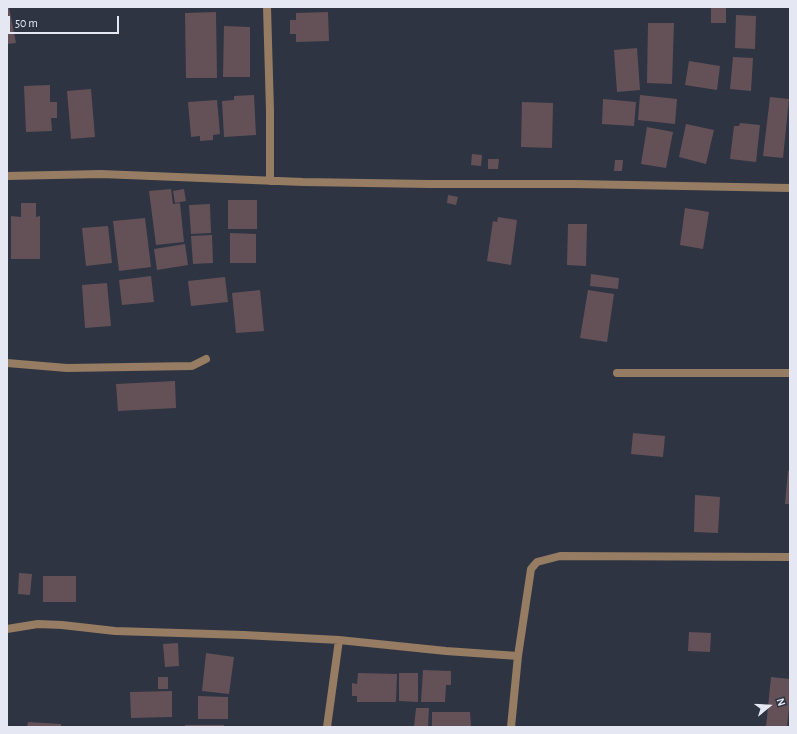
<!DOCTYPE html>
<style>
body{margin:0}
#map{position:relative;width:797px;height:734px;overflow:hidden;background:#2e3442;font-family:"Alegreya Sans",sans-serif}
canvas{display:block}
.frame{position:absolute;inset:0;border:8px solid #e5e8f2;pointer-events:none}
.north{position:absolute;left:749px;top:686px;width:40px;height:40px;-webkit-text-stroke:3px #2e3442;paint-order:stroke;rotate:72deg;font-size:11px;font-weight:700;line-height:16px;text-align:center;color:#e5e8f2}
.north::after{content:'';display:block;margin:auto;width:14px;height:18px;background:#e5e8f2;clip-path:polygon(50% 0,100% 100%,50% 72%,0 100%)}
.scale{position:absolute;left:8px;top:16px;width:111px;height:18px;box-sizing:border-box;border:2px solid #e5e8f2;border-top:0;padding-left:5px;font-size:12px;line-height:14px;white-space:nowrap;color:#e5e8f2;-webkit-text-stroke:3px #2e3442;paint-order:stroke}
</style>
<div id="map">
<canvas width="797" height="734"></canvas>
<div class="frame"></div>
<div class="north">N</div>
<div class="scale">50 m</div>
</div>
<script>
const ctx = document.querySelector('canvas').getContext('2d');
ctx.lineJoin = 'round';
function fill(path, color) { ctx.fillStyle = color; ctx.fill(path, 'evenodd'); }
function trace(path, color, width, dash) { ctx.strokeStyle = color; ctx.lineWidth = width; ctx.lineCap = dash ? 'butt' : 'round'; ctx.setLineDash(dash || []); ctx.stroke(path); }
const building = new Path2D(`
 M9,7L16,43L7,44V8Z
 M711,8H726V23H711Z
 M216,12L217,78H186L185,13Z
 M328,12L329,41L296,42V34H290V20H296V13Z
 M736,15L756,16L755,49L735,48Z
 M648,23H674L672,84L647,83Z
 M224,26L250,27V77H223Z
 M637,48L640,90L617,92L614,50Z
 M733,57L753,58L751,91L730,89Z
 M689,61L720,66L717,90L685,85Z
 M50,85V102H57V118H51L52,131L26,132L24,86Z
 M91,89L95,137L71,139L67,91Z
 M254,95L256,135L224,137L222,101L234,100V96Z
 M640,95L677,99L675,124L638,120Z
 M770,97L789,99L783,158L763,156Z
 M603,99L636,102L634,126L602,124Z
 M217,100L220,134L213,135V140L200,141V136L191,137L188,102Z
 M522,102L553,103L552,148L521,147Z
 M740,123L760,125L756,162L730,159L734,126H739Z
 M686,124L714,130L706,164L679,157Z
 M647,127L673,132L666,168L641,164Z
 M472,154L482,155L481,166L471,165Z
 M488,159H499L498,169H488Z
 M615,160H623L622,171H614Z
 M171,189L173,204L180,203L184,242L156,245L149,191Z
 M184,189L186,201L175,203L173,191Z
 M448,195L458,197L456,205L447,203Z
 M228,200H257V229H228Z
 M21,203H36V217L40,216V259H11V216L21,217Z
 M210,204L211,233L191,234L189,205Z
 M685,208L709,212L703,249L680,245Z
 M498,217L517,220L511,265L487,261L493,221L497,222Z
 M145,218L151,267L119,271L113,221Z
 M568,224H587L586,266L567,265Z
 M108,226L112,263L86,266L82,228Z
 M230,233L256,234V263H230Z
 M212,235L213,263L193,264L191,236Z
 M185,244L188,265L157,270L154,249Z
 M591,274L619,278L618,289L590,286Z
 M151,276L154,302L122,305L119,280Z
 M225,277L228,302L191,306L188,281Z
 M107,283L111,326L85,328L82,285Z
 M260,290L264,331L236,333L232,293Z
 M588,290L614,294L607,342L580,338Z
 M175,381L176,408L118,411L116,384Z
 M633,433L665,436L663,457L631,454Z
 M788,471H790V504H785Z
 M695,495L720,497L718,533L694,532Z
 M19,573L32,574L30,595L18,594Z
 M43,576H76V602H43Z
 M689,632L711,633L710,652L688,651Z
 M178,643L179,666L165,667L163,644Z
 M206,653L234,657L229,694L202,691Z
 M423,670L451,671V685H446L445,702H421Z
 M358,673L397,674L396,702H357V696H352V683L357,684Z
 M399,673H418V702L399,701Z
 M158,677H168V689H158Z
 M771,677L790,679V698L787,727H766Z
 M172,691V717L131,718L130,692Z
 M198,696L228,697V719H198Z
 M416,708H429L428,727H414Z
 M432,712H470L471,727H432Z
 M28,722L61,724V727H27Z
 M185,725H224V727H185Z`);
const minor = new Path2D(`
 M267,7L270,111V181
 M7,176L101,174L303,182L429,184H576L790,188
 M7,363L67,368L192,366L206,359
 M617,373H790
 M7,629L38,624L62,625L115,631L244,635L339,640L446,651L518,656
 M327,727L339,640
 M511,727L518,656L531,569L537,562L560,556L790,557`);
fill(building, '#645158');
trace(minor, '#957c62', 8);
</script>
